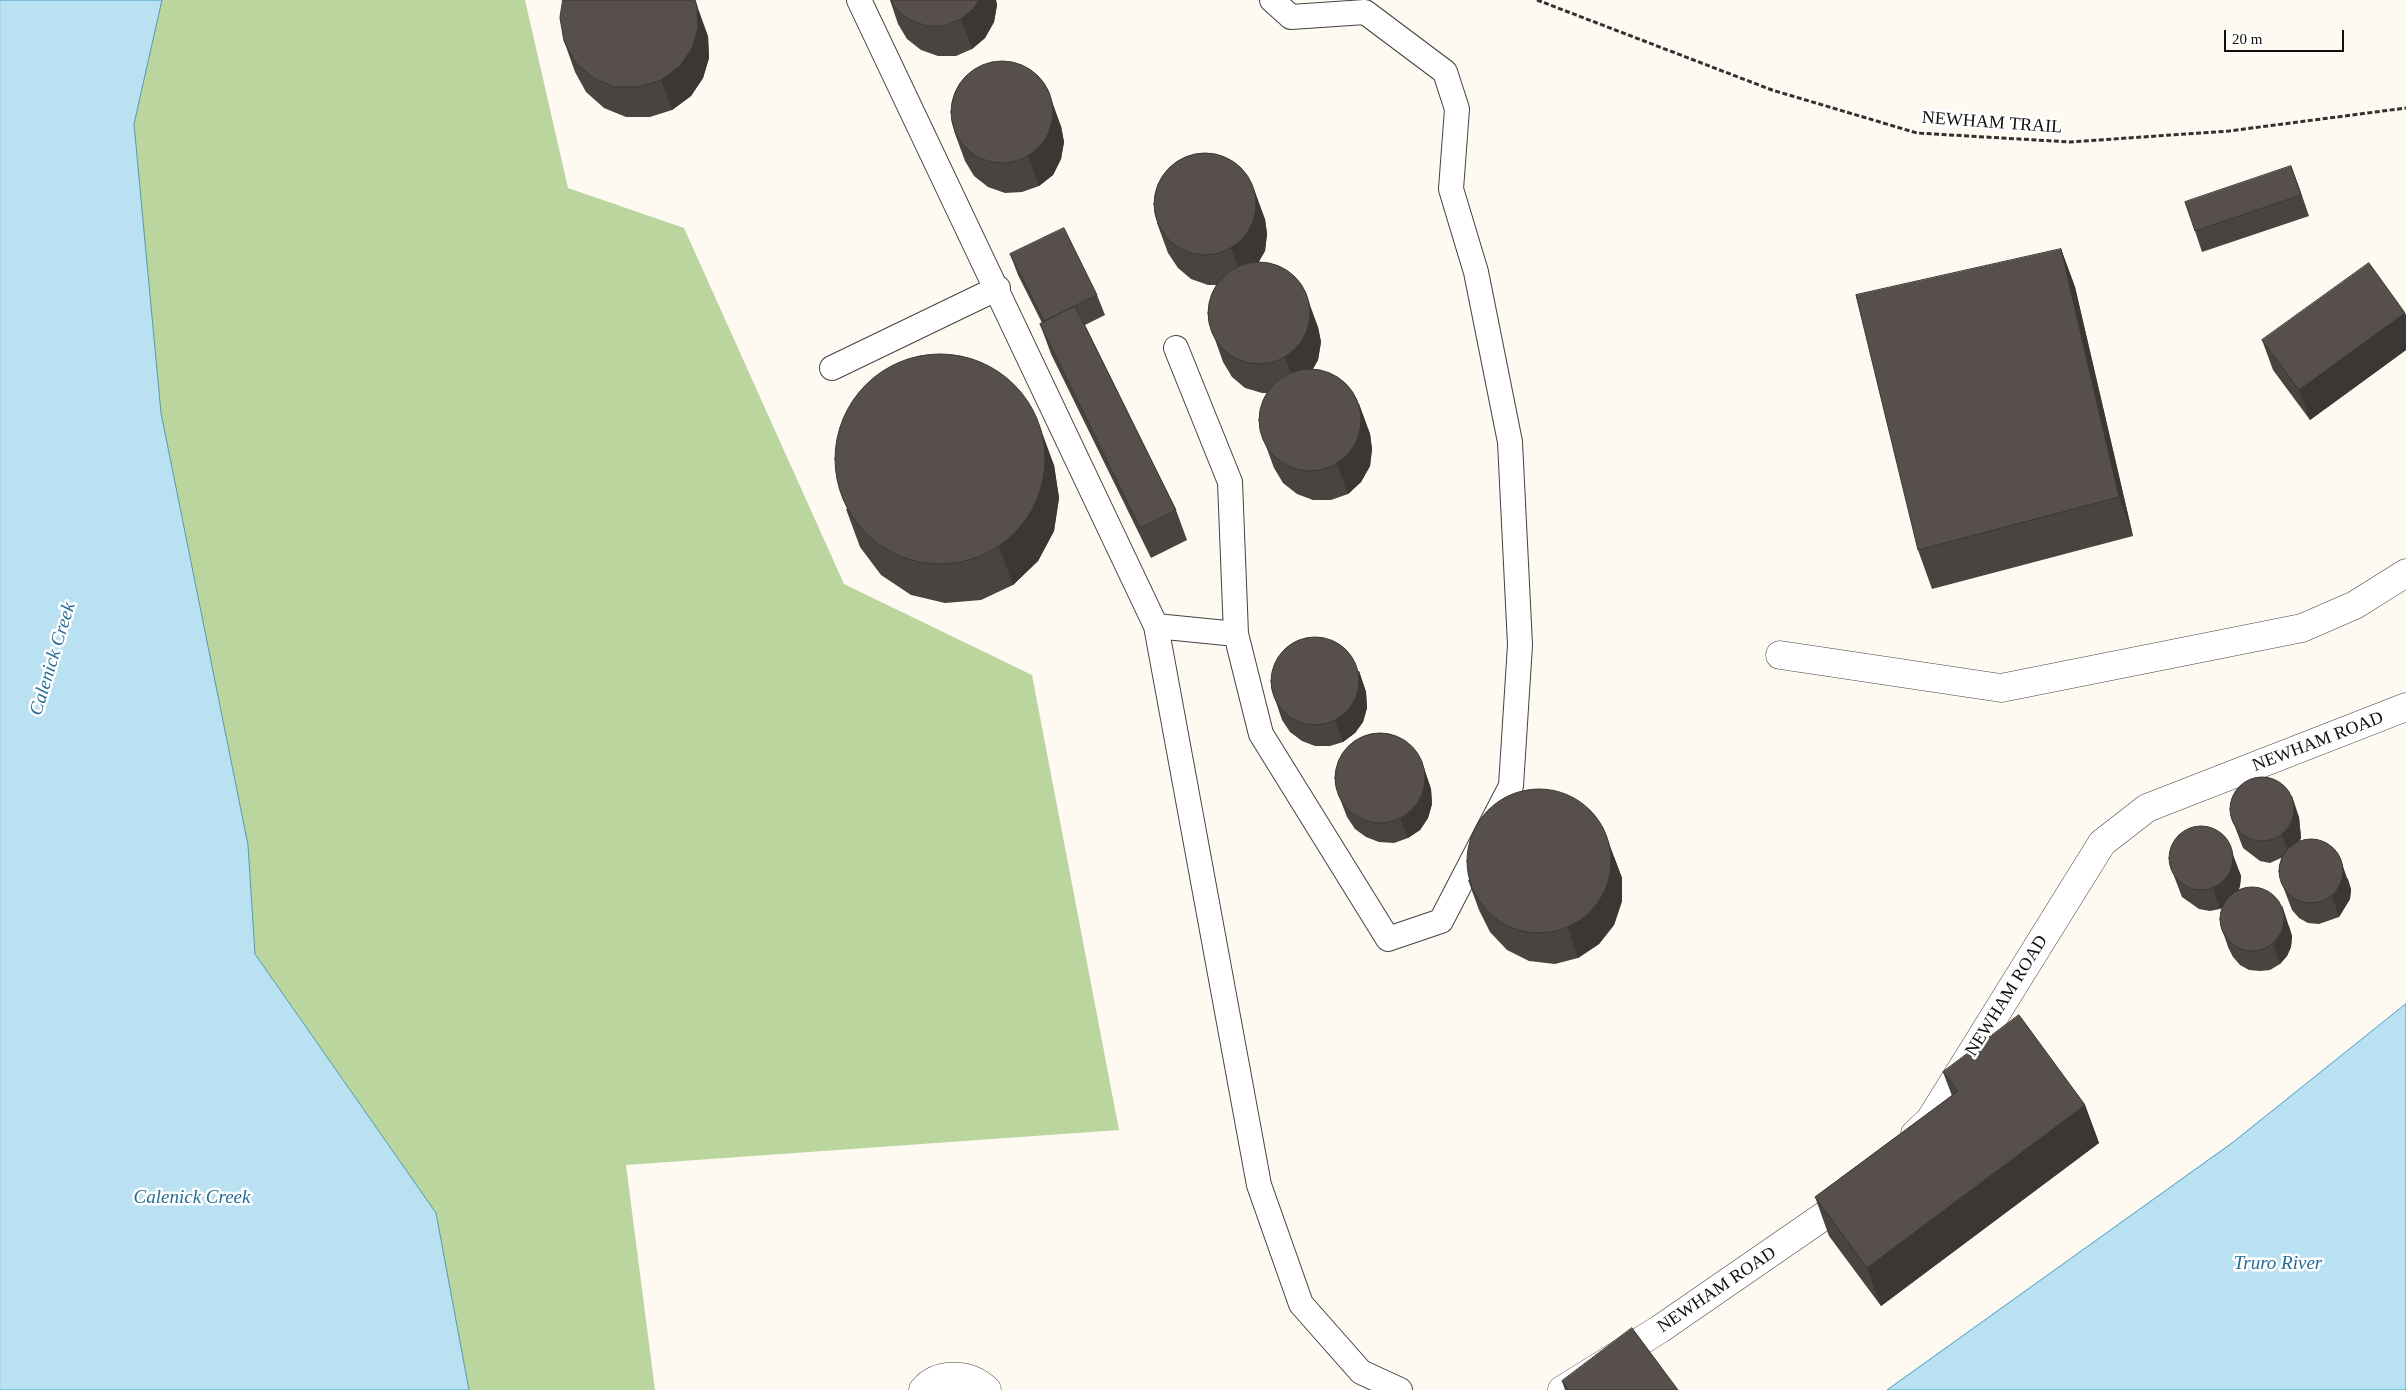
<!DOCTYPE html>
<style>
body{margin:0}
#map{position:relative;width:2406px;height:1390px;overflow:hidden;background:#fefaf1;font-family:Georgia,serif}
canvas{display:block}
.scale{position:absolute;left:2224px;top:30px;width:120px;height:22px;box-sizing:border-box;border:2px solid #0f0f0f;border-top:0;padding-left:6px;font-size:15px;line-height:18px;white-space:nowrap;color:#0f0f0f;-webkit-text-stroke:4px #fff;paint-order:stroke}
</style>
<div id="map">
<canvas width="2406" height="1390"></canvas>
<div class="scale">20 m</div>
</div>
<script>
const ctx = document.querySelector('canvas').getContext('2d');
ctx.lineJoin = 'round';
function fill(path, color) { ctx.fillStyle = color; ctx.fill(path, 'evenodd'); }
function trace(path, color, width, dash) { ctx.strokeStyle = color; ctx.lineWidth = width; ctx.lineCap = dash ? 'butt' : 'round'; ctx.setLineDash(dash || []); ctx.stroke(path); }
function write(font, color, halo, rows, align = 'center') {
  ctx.font = font + ' Georgia,serif'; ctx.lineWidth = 5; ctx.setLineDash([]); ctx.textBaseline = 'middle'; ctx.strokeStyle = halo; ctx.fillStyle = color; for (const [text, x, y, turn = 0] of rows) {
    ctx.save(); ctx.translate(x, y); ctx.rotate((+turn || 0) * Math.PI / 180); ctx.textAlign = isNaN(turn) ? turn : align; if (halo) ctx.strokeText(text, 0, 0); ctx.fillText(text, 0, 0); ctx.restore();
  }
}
const forest = new Path2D(`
 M162,0H525L568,188L684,228L844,584L1032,675L1119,1130L626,1165L655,1390H469L436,1213L255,954L248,845L161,413L134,124Z`);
const water = new Path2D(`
 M0,0H162L134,124L161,413L248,845L255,954L436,1213L469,1390H0Z
 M2406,1004V1390H1887L2232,1143Z`);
const path = new Path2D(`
 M1537,0L1772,90L1917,133L2070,142L2229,131L2406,108`);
const lane = new Path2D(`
 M859,0L1156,626L1259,1185L1301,1304L1361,1372L1400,1390
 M1176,348L1230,482L1236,634L1261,734L1388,939L1441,921L1511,786L1520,645L1510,442L1476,272L1451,189L1457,109L1445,72L1365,12L1291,17L1272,0
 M832,368L998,288
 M1156,626L1236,634`);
const street = new Path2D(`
 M1780,655L2001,688L2302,628L2355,605L2406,573
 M1915,1134L1930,1120L2102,843L2147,808L2406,707
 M923,1390C939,1371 970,1373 987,1390
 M1562,1390L1660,1329L1831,1211L1850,1193`);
const wall = new Path2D(`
 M890,0H996L997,5L994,22L985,38L972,49L956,56H938L921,50L907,39L898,24Z
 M708,36L709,58L703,78L691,96L672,110L650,117H626L604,108L586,92L575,72L564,41Z
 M1061,126L1064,142L1061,159L1053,175L1039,186L1022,192L1005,193L988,187L974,176L965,161L954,131Z
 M2291,166L2309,216L2202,252L2195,231Z
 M1265,219L1267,234L1265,251L1258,262L1318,327L1321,342L1318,360L1313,369L1359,404L1370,434L1372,449L1370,466L1361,482L1348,494L1331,500H1313L1297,494L1283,483L1274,468L1263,438L1267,393H1262L1245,388L1232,377L1223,362L1212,331L1217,285H1208L1191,279L1178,268L1168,253L1157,223Z
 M2061,249L2075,287L2133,536L1932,589L1918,550Z
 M1010,254L1097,295L1105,315L1085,325L1176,510L1187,540L1151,558L1051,354L1040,324L1042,323L1018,275Z
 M2406,315V350L2310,420L2273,370L2262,340Z
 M1054,465L1059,498L1054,531L1038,561L1013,585L981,600L945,603L911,595L881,575L860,547L846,509Z
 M1359,671L1366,692L1367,708L1363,722L1355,733L1343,742L1330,746H1315L1302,741L1290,732L1282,720L1275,699Z
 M1424,768L1431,789L1432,804L1428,818L1420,830L1408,838L1394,843L1379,842L1366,837L1355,829L1347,817L1339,796Z
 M2299,817L2301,838L2299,841L2348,879L2351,889L2350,899L2339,917L2319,924L2308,923L2299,918L2292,910L2284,889L2281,858L2270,863L2260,861L2243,848L2235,827Z
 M2233,855L2241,876L2240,886L2239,889L2289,926L2292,936L2291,947L2287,956L2280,964L2270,970L2260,971L2249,970L2240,965L2233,957L2228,947L2221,926L2225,905L2220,909L2210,911L2199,909L2182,897L2174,876Z
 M1614,857L1622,878V901L1614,925L1599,944L1578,958L1555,964L1529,961L1507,950L1490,932L1479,910L1468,880Z
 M1943,1072L2085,1105L2099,1143L1881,1306L1829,1236L1815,1197L1952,1096Z
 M1562,1381L1678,1390H1565Z`);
const shadedWall = new Path2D(`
 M695,0L708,36L709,58L703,78L691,96L672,110L661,80Z
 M979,0H996L997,5L994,22L985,38L972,49L961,19Z
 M1050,96L1061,126L1064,142L1061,159L1053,175L1039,186L1028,156Z
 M2291,166L2299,187L2309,216L2301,195Z
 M1254,189L1265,219L1267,234L1265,251L1256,267L1242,278L1231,248Z
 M2061,249L2075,287L2133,536L2119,497Z
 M1307,297L1318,327L1321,342L1318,360L1309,375L1296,387L1285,357Z
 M2405,313L2406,315V350L2310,420L2299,390Z
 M1359,404L1370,434L1372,449L1370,466L1361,482L1348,494L1337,464Z
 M1040,427L1054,465L1059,498L1054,531L1038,561L1013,585L999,547Z
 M1359,671L1366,692L1367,708L1363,722L1355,733L1343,742L1335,721Z
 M1424,768L1431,789L1432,804L1428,818L1420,830L1408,838L1400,818Z
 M2292,796L2299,817L2301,838L2297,847L2290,855L2282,835Z
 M1603,827L1622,878V901L1614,925L1599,944L1578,958L1568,928Z
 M2233,855L2241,876L2240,886L2236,896L2220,909L2213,888Z
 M2340,858L2351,889L2350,899L2339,917L2332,896Z
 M2282,905L2292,936L2291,947L2287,956L2280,964L2273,943Z
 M2085,1105L2099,1143L1881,1306L1867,1268Z`);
const building = new Path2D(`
 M563,0H695L697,6L698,28L692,48L680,66L661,80L639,87H615L593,78L575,62L564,41L560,18Z
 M891,0H979L974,8L961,19L945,26H927L910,20L896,9Z
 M951 112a51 51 0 1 1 102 0a51 51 0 1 1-102 0Z
 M1154 204a51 51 0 1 1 102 0a51 51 0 1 1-102 0Z
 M2291,166L2301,195L2195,231L2185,202Z
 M1064,228L1097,295L1044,321L1010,254Z
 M2061,249L2119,497L1918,550L1856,295Z
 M1208 313a51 51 0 1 1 102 0a51 51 0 1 1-102 0Z
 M2369,263L2405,313L2299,390L2262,340Z
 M1075,306L1176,510L1140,528L1040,324Z
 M835 459a105 105 0 1 1 210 0a105 105 0 1 1-210 0Z
 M1259 420a51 51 0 1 1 102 0a51 51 0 1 1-102 0Z
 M1271 681a44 44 0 1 1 88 0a44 44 0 1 1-88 0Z
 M1335 778a45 45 0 1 1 90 0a45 45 0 1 1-90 0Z
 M2230 809a32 32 0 1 1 64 0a32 32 0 1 1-64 0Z
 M1467 861a72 72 0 1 1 144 0a72 72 0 1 1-144 0Z
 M2169 858a32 32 0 1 1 64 0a32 32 0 1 1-64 0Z
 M2279 871a32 32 0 1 1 64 0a32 32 0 1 1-64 0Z
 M2220 919a32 32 0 1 1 64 0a32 32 0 1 1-64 0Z
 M2019,1015L2085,1105L1867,1268L1815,1197L1958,1091L1943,1072Z
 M1632,1328L1678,1390H1568L1562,1381Z`);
const streetNames = [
 ["NEWHAM TRAIL",1992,123,4],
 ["NEWHAM ROAD",2318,742,-21],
 ["NEWHAM ROAD",2007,996,-58],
 ["NEWHAM ROAD",1717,1290,-34]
];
const waterNames = [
 ["Calenick Creek",53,659,-73],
 ["Calenick Creek",192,1198],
 ["Truro River",2278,1264]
];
fill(forest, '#bbd59e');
fill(water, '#bae1f1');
trace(water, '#489ac1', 1);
trace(lane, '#424242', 26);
trace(street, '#424242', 29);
trace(path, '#313131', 3, [5, 2.5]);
trace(lane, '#fff', 24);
trace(street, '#fff', 28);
fill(wall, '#4a4441');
fill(shadedWall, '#3c3735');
fill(building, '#564f4c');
trace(building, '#3c3735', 1);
write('18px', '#0f0f0f', '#fff', streetNames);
write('italic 19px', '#236d96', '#fff', waterNames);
</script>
